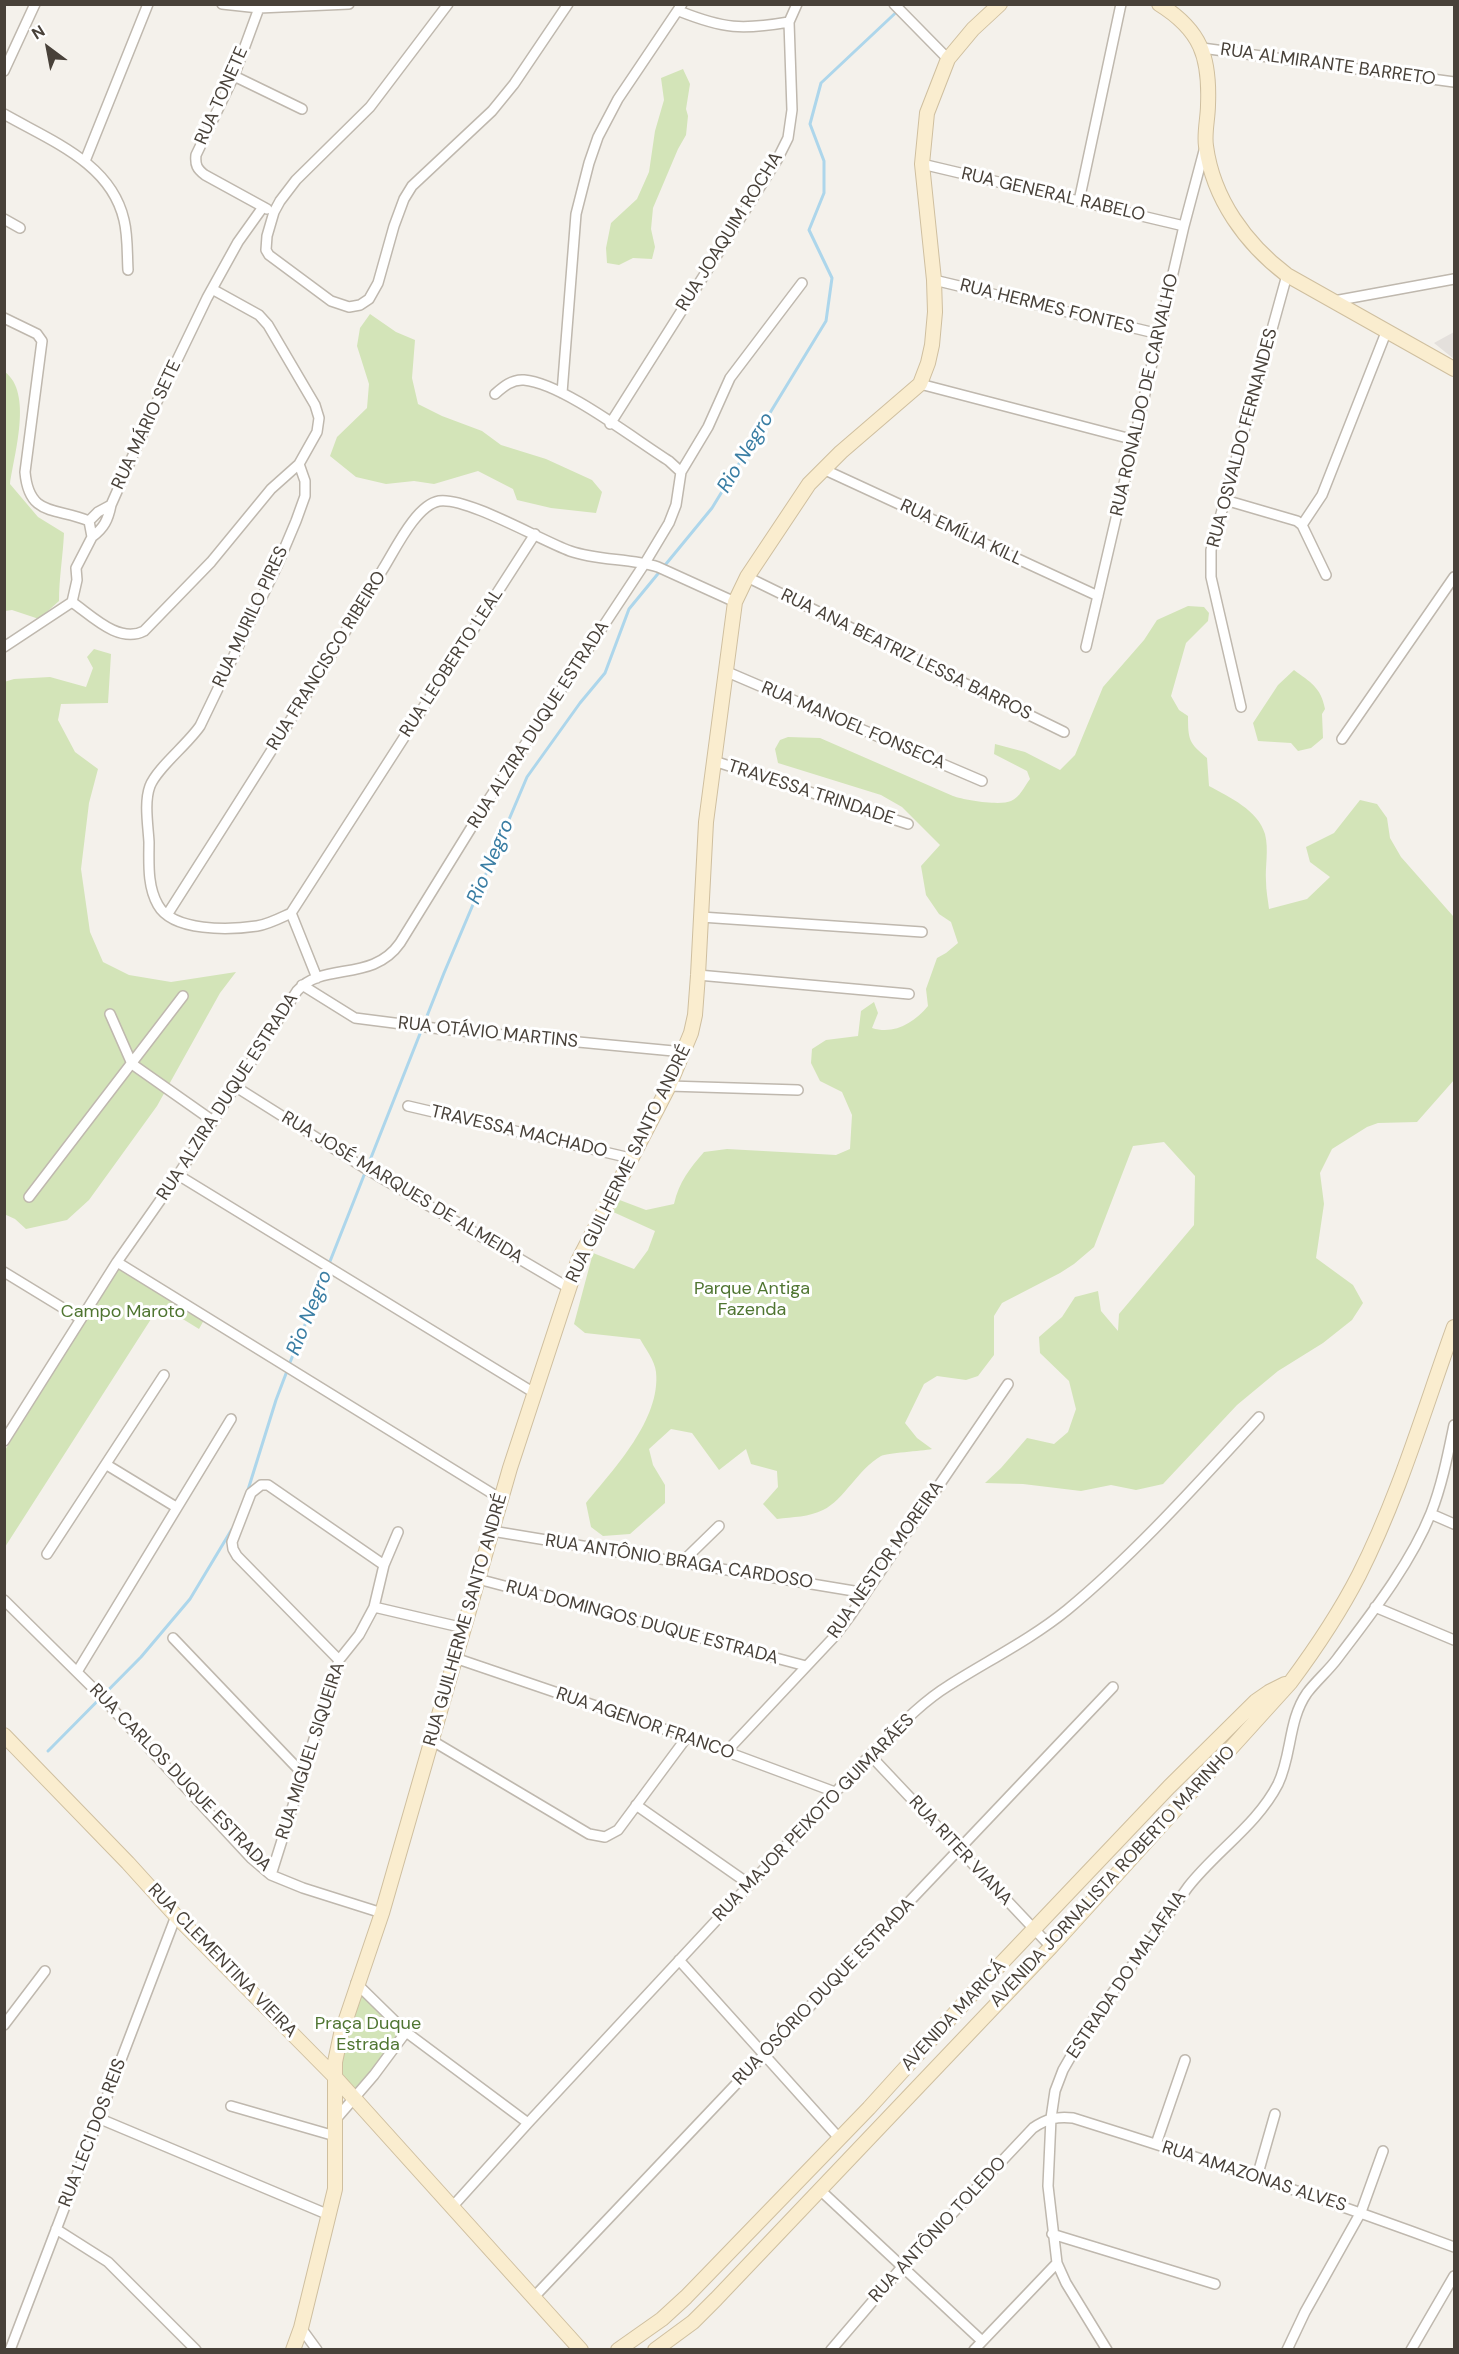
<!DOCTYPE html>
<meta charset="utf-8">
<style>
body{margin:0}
#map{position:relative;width:1459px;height:2354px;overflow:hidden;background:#f4f1eb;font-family:"DM Sans",sans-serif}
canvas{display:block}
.frame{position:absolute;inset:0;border:6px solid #484139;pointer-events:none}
.north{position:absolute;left:18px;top:18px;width:60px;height:60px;-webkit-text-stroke:4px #fff;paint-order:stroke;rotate:328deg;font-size:16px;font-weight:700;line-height:24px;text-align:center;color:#484139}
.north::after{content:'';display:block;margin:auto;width:21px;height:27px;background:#484139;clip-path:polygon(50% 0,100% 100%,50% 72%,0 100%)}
</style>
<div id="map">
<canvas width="1459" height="2354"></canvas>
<div class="frame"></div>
<div class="north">N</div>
</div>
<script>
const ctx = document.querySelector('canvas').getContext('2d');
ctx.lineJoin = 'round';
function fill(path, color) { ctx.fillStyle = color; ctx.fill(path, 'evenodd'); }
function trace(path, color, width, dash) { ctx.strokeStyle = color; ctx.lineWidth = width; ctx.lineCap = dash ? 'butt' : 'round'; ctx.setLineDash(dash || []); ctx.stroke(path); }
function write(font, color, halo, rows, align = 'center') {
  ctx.font = font + ' "DM Sans",sans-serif'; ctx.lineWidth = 6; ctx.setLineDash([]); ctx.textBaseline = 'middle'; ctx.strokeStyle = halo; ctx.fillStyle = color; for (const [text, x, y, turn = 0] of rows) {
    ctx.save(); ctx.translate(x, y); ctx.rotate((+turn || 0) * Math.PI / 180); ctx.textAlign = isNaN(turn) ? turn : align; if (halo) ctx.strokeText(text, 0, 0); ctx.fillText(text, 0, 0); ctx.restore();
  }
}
const industrial = new Path2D(`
 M1454,332V359L1434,343Z`);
const green = new Path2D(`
 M683,69L690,84L686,109L688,116L686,135L678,149L653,208L651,229L655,247L652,259L633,258L619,265L607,263L606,248L611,223L637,199L649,172L655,131L664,100L661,78Z
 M370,314L396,332L415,340L412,378L418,404L442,416L482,431L501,445L546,459L592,480L602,492L596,513L551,508L517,500L513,489L478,471L434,484L414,481L386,484L356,477L330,456L337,437L367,408L369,384L357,346L360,328Z
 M5,372C33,393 14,454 10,484L38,517L64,533C63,556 59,578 59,601L39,619L12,610L5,611Z
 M1188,606L1204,607L1209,613L1208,621L1186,643L1171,696L1179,710L1188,716C1188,740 1189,743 1207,758L1209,786C1229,797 1258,810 1265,834C1269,850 1265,866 1266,881C1266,891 1268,900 1269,909L1307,899L1330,877L1310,862L1306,847L1334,833L1360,800L1377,804L1387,818L1390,838L1401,857L1453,916L1454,1080L1417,1122L1378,1123L1367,1127L1332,1149L1320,1173L1324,1204L1316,1258L1353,1285L1363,1303L1352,1320L1323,1343L1278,1371L1237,1405L1163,1484L1136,1490L1111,1485L1081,1491L1023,1484L985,1483L1001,1468L1027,1438L1054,1444L1068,1432L1076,1409L1069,1381L1040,1353L1039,1337L1062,1317L1075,1297L1098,1291L1101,1311L1118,1331L1119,1314L1194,1225L1195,1176L1164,1142L1133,1146L1094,1247L1074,1264L1060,1273L1002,1303L994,1316V1355L978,1376L966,1380L937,1376L924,1384L905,1423L917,1438L932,1449C922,1451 886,1453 881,1456C858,1469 844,1500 823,1510C809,1517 793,1517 777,1519L763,1504L778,1487L777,1471L751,1464L746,1449L719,1470L692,1433L671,1429L649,1449L653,1465L665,1485V1503L630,1534L603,1536L591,1527L586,1503C614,1469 661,1419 656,1372C655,1361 645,1348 640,1339L585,1333L574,1324L593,1253L634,1269L648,1250L655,1231L611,1211L617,1199L646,1210L674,1204C679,1182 690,1168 704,1152L727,1149L836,1155L850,1149L852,1115L842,1092L820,1081L811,1063L812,1049L826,1040L858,1036L861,1011L874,1002L878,1013L872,1028C894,1035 914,1023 928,1006L926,989L937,958L946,953L958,943L951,922L939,914L926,895L921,866L940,845L902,807L881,795L778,763L775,749L780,740L788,737L820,738L953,796C964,800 1000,806 1011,801C1020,797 1024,787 1030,779L1027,771L994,754L995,744L1025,752L1060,770L1075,755L1103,687L1144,640L1157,620Z
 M94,649L111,654L108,703L61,704L58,720L75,752L98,769L89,803L81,869L90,932L103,962L129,975L171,982L236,972L220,993L157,1106L89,1200L67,1220L26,1229L15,1219L4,1214V682L14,679L50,677L86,687L93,668L87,657Z
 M1294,670C1310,682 1321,687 1325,709L1322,714L1323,738L1311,748L1298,751L1291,743L1258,741L1253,723L1278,685Z
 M119,1268L204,1320L199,1329L160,1305L5,1547V1450Z
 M356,1983L404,2030L355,2098L335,2066Z`);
const stream = new Path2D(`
 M289,1365L444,973L527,777L580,703L605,673L629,609L712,508L826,321L832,278L809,230L824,193V161L810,124L821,83L905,4
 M247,1493L276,1400L287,1371
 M48,1751L141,1657L190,1599L232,1529`);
const street = new Path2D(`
 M222,4L259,8L349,4
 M448,4L370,107L296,180L280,201L274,212L267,236L266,250L269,255L331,301L349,307L360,305L369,299L378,283L394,226L404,199L412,186L492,111L514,84L568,4
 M894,4L948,59
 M259,8L234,76L196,155C195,165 197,169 205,175L267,209
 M679,11C724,29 742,30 789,22L797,4
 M1202,48L1454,82
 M4,71L35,4
 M234,76L302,109
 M4,114C51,141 111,163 124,220C128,236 127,254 128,270
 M85,161L148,4
 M922,164L1184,226
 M1079,201L1121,4
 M4,219L20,228
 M934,280L1159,334
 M1334,301L1454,279
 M4,318L37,334L42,341L25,472C29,518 57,507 89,521
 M920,384L1135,440
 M562,393L576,214L589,163L598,137L618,99L682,4
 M495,394C503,387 512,379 524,380C562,383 634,439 669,461L681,472
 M610,424L777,160L788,138L792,110L789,22
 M823,469L1098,596
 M1225,500L1297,521L1302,525L1326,575
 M1302,525L1322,495L1387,330
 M92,537C104,528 108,520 111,505
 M747,577L1064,732
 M72,602C92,616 119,644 144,631L211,562L271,489L299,464L317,432L319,418L315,405L268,325L259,315L212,289
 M4,647L72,602L77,580L76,568L92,537L89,521L98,512L111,505L153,410L207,298L238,242L263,207
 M1086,647L1184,226L1205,147
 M725,671L982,781
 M1241,707L1211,577V550L1287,275
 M1342,739L1454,577
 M714,761L908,824
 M291,913C280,918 269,924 257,926C230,930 173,932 158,905C147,886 149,862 149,842C148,825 144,802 150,786C157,768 187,745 200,726L277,566L296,521L305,496V481L299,464
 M291,913L535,534
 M291,913L317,978
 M167,915C240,800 314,686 383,569C395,550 416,505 439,501C467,497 540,540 570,551C598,561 630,558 658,567L735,602
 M701,917L922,932
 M698,975L909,994
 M302,985L355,1018L441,1029L684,1052
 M110,1014L132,1064L213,1121
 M669,1086L798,1090
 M236,1087L363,1167L569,1288
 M408,1106L630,1158
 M178,1175L536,1394
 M29,1197L183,996
 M117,1262L501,1499
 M4,1272L81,1319
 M4,1441L117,1262L178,1175L297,991C323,961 372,983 400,943L489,799L645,563L669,523L676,505L681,472L708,427L730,378L802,283
 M107,1465L176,1507
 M1431,1514L1454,1524
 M492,1531L866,1593
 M47,1554L164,1375
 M681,1563L719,1526
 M478,1579L806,1666
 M4,1600L94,1689L251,1858L271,1875L303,1888L382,1913
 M374,1607L464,1628
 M1375,1607L1454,1640
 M173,1638L302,1773
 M455,1658L687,1737L835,1792
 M339,1660L237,1556L233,1549L232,1542L251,1493L261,1485H268L384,1565
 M77,1672L231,1419
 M431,1740L589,1834L605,1837L618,1830L687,1737
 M726,1752L834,1637L850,1616L1008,1384
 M870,1755L1051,1947
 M636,1805L749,1884
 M271,1875L339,1660L359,1635L374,1607L384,1565L398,1532
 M679,1960L839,2138
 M356,1983L406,2032L528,2123
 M4,2025L45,1971
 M231,2106L335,2136
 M98,2118L329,2215
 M336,2119L374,2075L406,2032
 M1156,2144L1185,2060
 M1257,2177L1275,2114
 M819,2189L982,2341
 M453,2206L528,2123L870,1755C895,1731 919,1704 948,1686C987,1661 1030,1640 1067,1610C1136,1553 1198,1483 1259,1417
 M56,2229L108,2262L196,2350
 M1052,2234L1215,2284
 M534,2297L1113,1687
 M301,2328L317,2350
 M10,2350L176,1916
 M831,2350L902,2267L1033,2128C1046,2119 1057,2116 1073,2118C1201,2158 1328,2200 1454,2247
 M974,2350L1057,2263
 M1107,2350L1066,2283L1057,2263L1048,2186L1051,2118L1055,2091L1063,2070L1086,2030L1188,1887C1216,1851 1257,1825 1278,1784C1292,1755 1288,1720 1307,1693C1316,1681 1328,1671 1337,1659C1371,1614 1410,1565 1431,1513C1442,1485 1448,1454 1454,1425
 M1287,2350L1305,2312L1361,2212L1383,2151
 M1411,2350L1454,2276`);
const secondary = new Path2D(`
 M1159,4C1201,30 1210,57 1208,105C1208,118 1204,133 1206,146C1213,199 1246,244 1287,275L1454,369
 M4,1735L128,1863L176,1916L334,2076L581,2350
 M293,2350L301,2328L335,2189V2062L341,2034L382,1913L510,1468L578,1261L669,1086L691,1033L695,1015L698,975L706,822L735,602L747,577L809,484L841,452L920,384L928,363L932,345L935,312L934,280L922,164L927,113L948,59L973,29L1000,4
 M618,2350L662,2319L686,2297L869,2108L975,1991L1169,1787L1256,1701L1269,1692L1285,1684
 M655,2350L693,2322L716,2299L1051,1947L1290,1683C1316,1648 1339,1614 1359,1575C1399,1496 1424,1410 1454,1327`);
const streetNames = [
 ["RUA ALMIRANTE BARRETO",1328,65,8],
 ["RUA TONETE",222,96,-66],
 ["RUA GENERAL RABELO",1053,195,13],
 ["RUA JOAQUIM ROCHA",730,232,-58],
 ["RUA HERMES FONTES",1047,307,14],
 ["RUA RONALDO DE CARVALHO",1145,395,-77],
 ["RUA MÁRIO SETE",147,425,-65],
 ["RUA OSVALDO FERNANDES",1243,438,-75],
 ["RUA EMÍLIA KILL",961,533,25],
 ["RUA MURILO PIRES",251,617,-65],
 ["RUA ANA BEATRIZ LESSA BARROS",906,655,26],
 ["RUA FRANCISCO RIBEIRO",327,661,-58],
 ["RUA LEOBERTO LEAL",452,663,-57],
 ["RUA ALZIRA DUQUE ESTRADA",539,725,-57],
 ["RUA MANOEL FONSECA",853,726,23],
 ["TRAVESSA TRINDADE",811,793,18],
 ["RUA OTÁVIO MARTINS",488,1033,6],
 ["RUA ALZIRA DUQUE ESTRADA",228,1097,-57],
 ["TRAVESSA MACHADO",519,1132,13],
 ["RUA GUILHERME SANTO ANDRÉ",629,1164,-64],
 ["RUA JOSÉ MARQUES DE ALMEIDA",402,1188,31],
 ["RUA NESTOR MOREIRA",886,1560,-55],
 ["RUA ANTÔNIO BRAGA CARDOSO",679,1562,9],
 ["RUA GUILHERME SANTO ANDRÉ",466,1620,-74],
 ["RUA DOMINGOS DUQUE ESTRADA",642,1623,15],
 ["RUA AGENOR FRANCO",645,1724,19],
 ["RUA MIGUEL SIQUEIRA",311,1751,-72],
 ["RUA CARLOS DUQUE ESTRADA",180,1778,46],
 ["RUA MAJOR PEIXOTO GUIMARÃES",814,1818,-46],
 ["RUA RITER VIANA",960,1851,47],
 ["AVENIDA JORNALISTA ROBERTO MARINHO",1113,1877,-47],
 ["RUA CLEMENTINA VIEIRA",222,1961,46],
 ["ESTRADA DO MALAFAIA",1127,1975,-56],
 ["RUA OSÓRIO DUQUE ESTRADA",824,1992,-46],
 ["AVENIDA MARICÁ",954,2016,-47],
 ["RUA LECI DOS REIS",93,2133,-69],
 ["RUA AMAZONAS ALVES",1254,2177,18],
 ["RUA ANTÔNIO TOLEDO",938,2230,-47]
];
const parkNames = [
 ["Parque Antiga",752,1289],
 ["Fazenda",752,1310],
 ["Campo Maroto",123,1312],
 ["Praça Duque",368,2024],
 ["Estrada",368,2045]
];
const waterNames = [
 ["Rio Negro",746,453,-59],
 ["Rio Negro",491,862,-67],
 ["Rio Negro",310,1313,-68]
];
fill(industrial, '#e4e0dc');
fill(green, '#d3e4b8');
trace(stream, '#add6eb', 3);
trace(street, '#bfb8ae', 12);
trace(secondary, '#cfbf9f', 16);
trace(street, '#fff', 9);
trace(secondary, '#faedcf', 14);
write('18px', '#484139', '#fff', streetNames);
write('18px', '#4f7531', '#fff', parkNames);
write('italic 20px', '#397da3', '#fff', waterNames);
</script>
